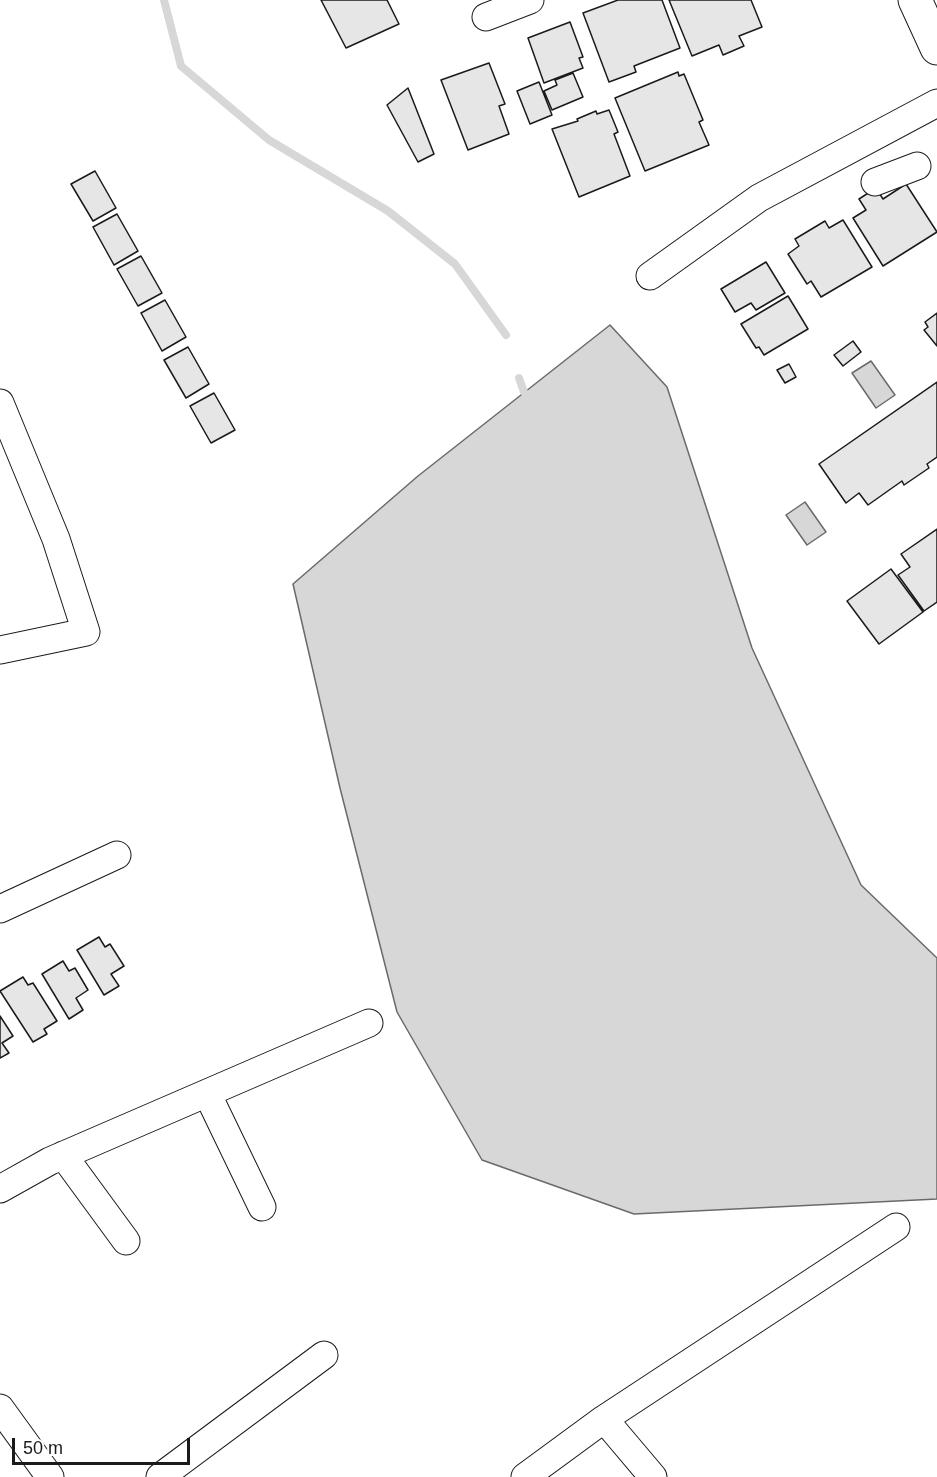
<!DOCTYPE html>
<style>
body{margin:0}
#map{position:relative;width:937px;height:1477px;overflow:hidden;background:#fff;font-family:Helvetica,sans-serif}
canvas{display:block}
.scale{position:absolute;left:12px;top:1438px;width:178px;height:27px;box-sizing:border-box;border:3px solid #1a1a1a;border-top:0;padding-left:8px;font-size:18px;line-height:21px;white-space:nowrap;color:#1a1a1a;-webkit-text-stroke:4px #fff;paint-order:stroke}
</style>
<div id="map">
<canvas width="937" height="1477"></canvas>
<div class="scale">50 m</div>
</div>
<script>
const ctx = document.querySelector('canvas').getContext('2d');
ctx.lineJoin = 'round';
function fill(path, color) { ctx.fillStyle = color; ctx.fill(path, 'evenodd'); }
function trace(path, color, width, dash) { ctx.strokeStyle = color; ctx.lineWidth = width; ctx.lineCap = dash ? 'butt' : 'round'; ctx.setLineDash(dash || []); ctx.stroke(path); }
const water = new Path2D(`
 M610,325L667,387L752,648L861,885L937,958V1199L634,1214L482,1160L397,1012L340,788L293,584L418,476Z
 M871,361L895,395L876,408L852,373Z
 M805,502L826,532L807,545L786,515Z`);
const stream = new Path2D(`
 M164,0L181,66L269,140L388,211L455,264L506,335
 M519,378L524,392`);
const building = new Path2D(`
 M321,0H387L399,24L346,48Z
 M618,0H662L680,48L634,66L636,72L609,82L583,13Z
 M669,0H751L762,27L739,36L744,46L723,55L719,45L692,56Z
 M570,22L583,57L579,58L583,68L544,83L528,38Z
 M489,63L505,104L499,106L509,134L468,150L441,80Z
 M678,72L679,76L684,74L703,120L699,122L709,145L645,171L615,98Z
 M573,73L583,97L552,110L544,91L557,85L555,80Z
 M539,82L552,115L530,124L517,91Z
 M408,88L434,154L418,162L387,105Z
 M609,110L618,132L614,134L630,176L579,197L552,129L578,121L577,119L596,111L597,114Z
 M95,171L116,208L93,221L71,184Z
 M906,184L937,232L883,266L853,218L866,210L859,199L876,188L883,199Z
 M117,214L138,251L114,265L93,227Z
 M843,220L872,267L821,297L811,281L807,284L788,254L799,246L795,239L825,221L829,228Z
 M141,256L162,293L138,306L117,269Z
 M766,262L785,293L756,310L751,303L735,312L721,289Z
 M788,296L808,329L764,355L759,347L756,348L741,324Z
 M165,300L186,337L162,351L141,313Z
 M937,313V346L924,330L928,327L925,322Z
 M853,341L861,352L843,366L834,355Z
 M188,347L209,384L186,398L164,360Z
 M789,364L796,377L785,383L777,370Z
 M937,382V457L927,464L929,468L904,485L902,481L868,505L859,493L846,503L819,464Z
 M214,393L235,430L211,443L190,406Z
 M937,529V602L924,611L898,575L910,567L901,554Z
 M891,569L923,612L879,644L847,601Z
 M99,937L105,947L110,944L124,966L111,974L119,986L104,995L77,950Z
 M63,961L69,971L75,968L88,990L76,998L83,1010L69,1019L42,974Z
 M23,977L28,985L33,983L57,1021L44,1029L47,1034L33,1042L0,991Z
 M0,1016L13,1036L2,1043L9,1053L0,1058Z`);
const minor = new Path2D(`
 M486,17L530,0
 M875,182L917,166
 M650,276L759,198L937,103
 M0,403L56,539L86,632L0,650
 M0,909L117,855
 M207,1093L262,1207
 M63,1155L126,1241
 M0,1189L50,1161L369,1023
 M0,1408L50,1477
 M604,1419L653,1477
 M160,1477L324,1355
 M525,1477L604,1419L896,1227`);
const major = new Path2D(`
 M915,0L937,48`);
fill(water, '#d7d7d7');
trace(water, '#6a6a6a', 1.5);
trace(stream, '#d7d7d7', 8);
fill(building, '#e6e6e6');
trace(building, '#1a1a1a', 1.5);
trace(minor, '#1a1a1a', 29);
trace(major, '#1a1a1a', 35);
trace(minor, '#fff', 27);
trace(major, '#fff', 33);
</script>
